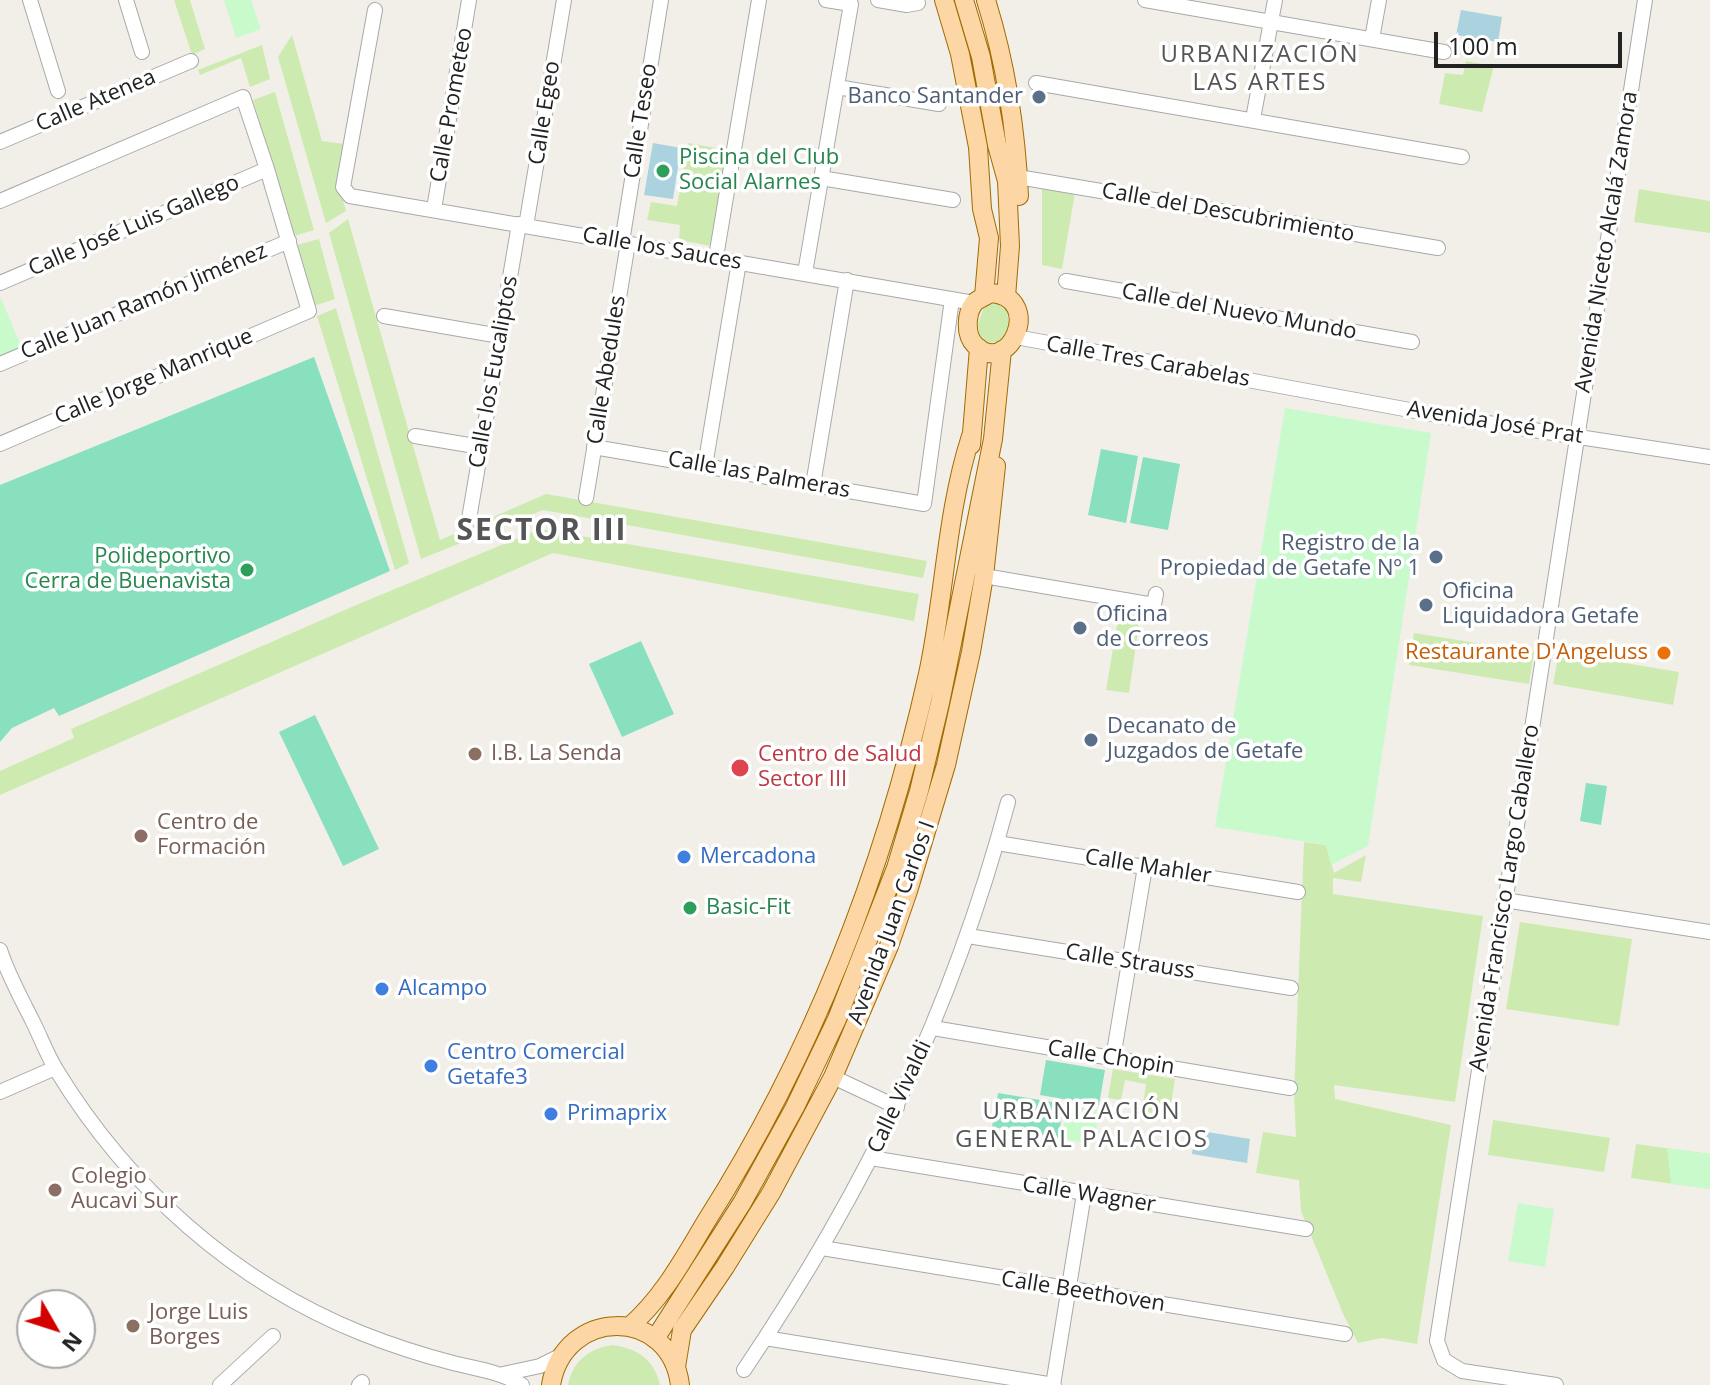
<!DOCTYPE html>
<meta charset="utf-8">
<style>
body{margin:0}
#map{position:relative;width:1710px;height:1385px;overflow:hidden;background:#f2efe9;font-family:"Open Sans",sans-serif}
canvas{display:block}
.north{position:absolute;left:16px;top:1289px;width:80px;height:80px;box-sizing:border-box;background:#fff;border:2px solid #a7a7a7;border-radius:50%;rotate:129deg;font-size:22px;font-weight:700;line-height:32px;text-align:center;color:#222}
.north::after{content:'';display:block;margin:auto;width:28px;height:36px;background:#d40000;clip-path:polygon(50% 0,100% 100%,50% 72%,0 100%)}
.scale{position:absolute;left:1434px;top:32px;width:188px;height:36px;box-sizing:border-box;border:4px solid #222;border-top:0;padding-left:10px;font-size:24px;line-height:28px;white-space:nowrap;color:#222;-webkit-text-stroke:6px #fff;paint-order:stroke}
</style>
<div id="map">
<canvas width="1710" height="1385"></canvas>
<div class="north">N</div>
<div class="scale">100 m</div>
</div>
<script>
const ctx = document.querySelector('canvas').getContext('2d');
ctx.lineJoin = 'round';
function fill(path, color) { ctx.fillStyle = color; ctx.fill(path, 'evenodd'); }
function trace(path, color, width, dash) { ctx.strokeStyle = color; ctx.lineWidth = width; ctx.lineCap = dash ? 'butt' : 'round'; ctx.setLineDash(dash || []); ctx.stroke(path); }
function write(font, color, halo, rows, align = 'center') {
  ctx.font = font + ' "Open Sans",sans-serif'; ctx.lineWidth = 7; ctx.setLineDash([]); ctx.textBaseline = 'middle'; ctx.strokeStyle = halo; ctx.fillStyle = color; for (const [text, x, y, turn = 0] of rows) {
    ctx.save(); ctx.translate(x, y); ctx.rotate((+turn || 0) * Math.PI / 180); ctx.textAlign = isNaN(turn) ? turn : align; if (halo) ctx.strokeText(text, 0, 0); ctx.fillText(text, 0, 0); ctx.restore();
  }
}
const grass = new Path2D(`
 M174,0H190L205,49L192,55Z
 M292,35L322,141L345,144L338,181L346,211L326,223L278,57Z
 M262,45L270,79L250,87L241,58L200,75L198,70Z
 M1466,61L1494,66L1482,112L1439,104L1445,73L1463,75Z
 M275,92L314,230L294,236L253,100Z
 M688,143L727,150L711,246L679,240L680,225L647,220L651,202L677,206Z
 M1042,187L1075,193L1062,269L1042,265Z
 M1639,189L1710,201V233L1634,222Z
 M348,219L440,540L546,494L927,561L923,578L543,510L421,559L329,233Z
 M319,239L335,299L314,306L297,245Z
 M996,303L1007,310L1009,325L1001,341L989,343L979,335L978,324L984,307Z
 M336,308L409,563L395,570L317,316Z
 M540,529L919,594L914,621L553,553L0,795V771L74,738L71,729L361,603Z
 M1120,607L1141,610L1129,693L1106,690Z
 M1414,633L1534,652L1529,684L1409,665Z
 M1559,652L1679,672L1673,705L1553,684Z
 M1304,842L1326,845L1334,873L1366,855L1361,882L1333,878V894L1483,916L1455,1102L1334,1085L1335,1099L1451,1125L1417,1344L1382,1338L1358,1343L1344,1316L1301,1211L1299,1180L1256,1173L1263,1132L1296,1137L1294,1094Z
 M1520,922L1632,939L1619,1026L1506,1009Z
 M1113,1069L1175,1079L1169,1116L1142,1111L1146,1084L1125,1080L1121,1100L1108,1098Z
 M1493,1120L1610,1138L1604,1172L1488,1155Z
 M1636,1144L1710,1154V1189L1631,1178Z
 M613,1345C638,1349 654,1359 660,1385H568C573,1361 589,1348 613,1345Z`);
const park = new Path2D(`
 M224,0H251L261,29L236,38Z
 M0,296L22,348L0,357Z
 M1285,408L1431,433L1368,846L1331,865L1326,845L1215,827Z
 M1067,1105L1099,1110L1094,1144L1062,1139Z
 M1667,1148L1710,1154V1189L1671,1184Z
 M1518,1203L1554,1209L1545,1267L1508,1261Z`);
const pitch = new Path2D(`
 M314,357L390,571L59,716L54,708L12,728L0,742V485Z
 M1101,449L1138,456L1126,523L1088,515Z
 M1143,457L1180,464L1168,530L1130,523Z
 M641,641L674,714L622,737L589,664Z
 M315,715L379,849L343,866L279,732Z
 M1586,783L1607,786L1601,825L1580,821Z
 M1046,1060L1105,1070L1099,1105L1040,1095Z
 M998,1093L1064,1104L1058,1138L992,1127Z`);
const water = new Path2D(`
 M1461,10L1502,17L1498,42L1456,35Z
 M653,143L681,148L673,199L644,195Z
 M1195,1130L1250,1139L1247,1163L1192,1154Z`);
const minor = new Path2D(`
 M30,0L58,91
 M126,0L142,52
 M826,0L851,4
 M878,0L907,5L918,3
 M1145,0L1444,52
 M375,10L343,187L350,196L974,303
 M1372,39L1379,0
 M1036,83L1462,157
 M837,87L939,104
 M1253,119L1275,0
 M0,142L191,61
 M1018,177L1438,248
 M821,178L953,200
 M0,201L243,97L267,169L309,311L0,444
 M434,209L469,0
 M526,226L564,0
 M622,242L661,0
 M716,257L759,0
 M805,273L851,4
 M1066,281L1412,342
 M0,283L267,169
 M384,316L500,336
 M1016,337L1442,416L1710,457
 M0,364L289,241
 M415,436L481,447
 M594,447L924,504L952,299
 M705,466L739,262
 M813,485L847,280
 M586,498L628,243
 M469,519L519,224
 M984,576L1154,605L1156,594
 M997,843L1298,892
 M1504,900L1710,932
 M968,936L1291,988
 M0,950C8,975 21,998 33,1022C41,1038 47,1055 57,1071C128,1187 234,1282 361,1333C391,1345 422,1355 453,1363C477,1369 501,1372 522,1385
 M933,1028L1290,1088
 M1113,1058L1145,867
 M833,1077L897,1107
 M0,1092L55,1068
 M871,1158L1306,1229
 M822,1248L1345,1334
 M765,1338L1054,1385
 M744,1370C865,1190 952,1012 1008,802
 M503,1374L540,1366L560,1356
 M220,1385L273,1336
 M359,1385L362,1382
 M1053,1385L1084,1194
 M1556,1385L1462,1371L1444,1360L1437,1341L1645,0`);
const major = new Path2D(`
 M944,0L960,54L978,147L982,209L989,238L984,296
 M964,0L981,57L997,145L1007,181L1010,246L1006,297
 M986,0C1006,64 1016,129 1019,196
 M991,293C1045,297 1009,379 975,345C965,335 966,314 974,303C978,299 986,296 991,293Z
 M971,445L979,348
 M629,1327C663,1298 684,1258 707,1220C813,1053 885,867 928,674C945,595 946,513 971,436
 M655,1339L742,1203L795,1107L837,1019L896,868L919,791L940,703L993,439L1002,350
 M676,1367L682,1330L725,1267L771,1193L833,1077L889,946L908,891L946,765L971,652L984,576L996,466
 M551,1385C564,1307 670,1306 680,1385`);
const markers = [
 [1039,97,8,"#5c6f8a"],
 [663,171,8,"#2e9e5b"],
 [1436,557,8,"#5c6f8a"],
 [247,570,8,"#2e9e5b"],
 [1426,605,8,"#5c6f8a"],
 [1080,628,8,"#5c6f8a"],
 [1664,653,8,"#e8710a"],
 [1091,740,8,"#5c6f8a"],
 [475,754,8,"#8d6e63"],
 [740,768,10,"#e0444e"],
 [141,836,8,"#8d6e63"],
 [684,857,8,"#3f7fe0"],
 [690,908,8,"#2e9e5b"],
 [382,989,8,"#3f7fe0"],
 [431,1066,8,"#3f7fe0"],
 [551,1114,8,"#3f7fe0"],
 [55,1190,8,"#8d6e63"],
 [133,1326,8,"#8d6e63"]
];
const serviceNames = [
 ["Banco Santander",1023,97,"right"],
 ["Registro de la",1420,544,"right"],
 ["Propiedad de Getafe Nº 1",1420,569,"right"],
 ["Oficina",1442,592],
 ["Liquidadora Getafe",1442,617],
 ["Oficina",1096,615],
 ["de Correos",1096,640],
 ["Decanato de",1107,727],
 ["Juzgados de Getafe",1107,752]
];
const streetNames = [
 ["Calle Atenea",96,101,-23],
 ["Calle Prometeo",452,105,-80],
 ["Calle Egeo",545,113,-81],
 ["Calle Teseo",641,121,-81],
 ["Calle del Descubrimiento",1228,213,10],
 ["Calle José Luis Gallego",134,226,-23],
 ["Avenida Niceto Alcalá Zamora",1607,242,-81],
 ["Calle los Sauces",662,249,10],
 ["Calle Juan Ramón Jiménez",144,302,-23],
 ["Calle del Nuevo Mundo",1239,312,10],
 ["Calle Tres Carabelas",1148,362,10],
 ["Calle Abedules",607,370,-81],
 ["Calle los Eucaliptos",494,372,-80],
 ["Calle Jorge Manrique",154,377,-23],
 ["Avenida José Prat",1495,423,9],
 ["Calle las Palmeras",759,475,10],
 ["Calle Mahler",1148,867,9],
 ["Avenida Francisco Largo Caballero",1505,898,-81],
 ["Avenida Juan Carlos I",892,923,-70],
 ["Calle Strauss",1130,962,9],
 ["Calle Chopin",1111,1058,9],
 ["Calle Vivaldi",900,1097,-65],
 ["Calle Wagner",1089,1195,9],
 ["Calle Beethoven",1083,1292,9]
];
const leisureNames = [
 ["Piscina del Club",679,158],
 ["Social Alarnes",679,183],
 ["Polideportivo",231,557,"right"],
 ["Cerra de Buenavista",231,582,"right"],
 ["Basic-Fit",706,908]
];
const foodNames = [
 ["Restaurante D'Angeluss",1648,653]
];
const educationNames = [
 ["I.B. La Senda",491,754],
 ["Centro de",157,823],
 ["Formación",157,848],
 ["Colegio",71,1177],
 ["Aucavi Sur",71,1202],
 ["Jorge Luis",149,1313],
 ["Borges",149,1338]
];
const healthNames = [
 ["Centro de Salud",758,755],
 ["Sector III",758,780]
];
const shopNames = [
 ["Mercadona",700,857],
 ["Alcampo",398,989],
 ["Centro Comercial",447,1053],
 ["Getafe3",447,1078],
 ["Primaprix",567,1114]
];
const neighbourhoodNames = [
 ["URBANIZACIÓN",1260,55],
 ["LAS ARTES",1260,83],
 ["URBANIZACIÓN",1082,1112],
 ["GENERAL PALACIOS",1082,1140]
];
const districtNames = [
 ["SECTOR III",542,531]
];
fill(grass, '#cdebb0');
fill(park, '#c8facc');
fill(pitch, '#88e0be');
fill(water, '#aad3df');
trace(minor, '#a9a9a9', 16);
trace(major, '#a06b00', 20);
trace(minor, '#fff', 14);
trace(major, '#fcd6a4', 18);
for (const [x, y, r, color] of markers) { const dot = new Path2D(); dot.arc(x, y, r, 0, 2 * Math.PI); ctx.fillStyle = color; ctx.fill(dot); trace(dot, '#fff', 3); }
write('22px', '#4e5e75', '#fff', serviceNames, 'left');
write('22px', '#222', '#fff', streetNames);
write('22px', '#27864d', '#fff', leisureNames, 'left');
write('22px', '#c56008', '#fff', foodNames, 'right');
write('22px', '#785e54', '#fff', educationNames, 'left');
write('22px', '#be3a42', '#fff', healthNames, 'left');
write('22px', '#366cbe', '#fff', shopNames, 'left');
ctx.letterSpacing = '2px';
write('24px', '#555', '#fff', neighbourhoodNames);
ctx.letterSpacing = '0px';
ctx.letterSpacing = '2px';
write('bold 30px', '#555', '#fff', districtNames);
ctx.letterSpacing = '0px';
</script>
